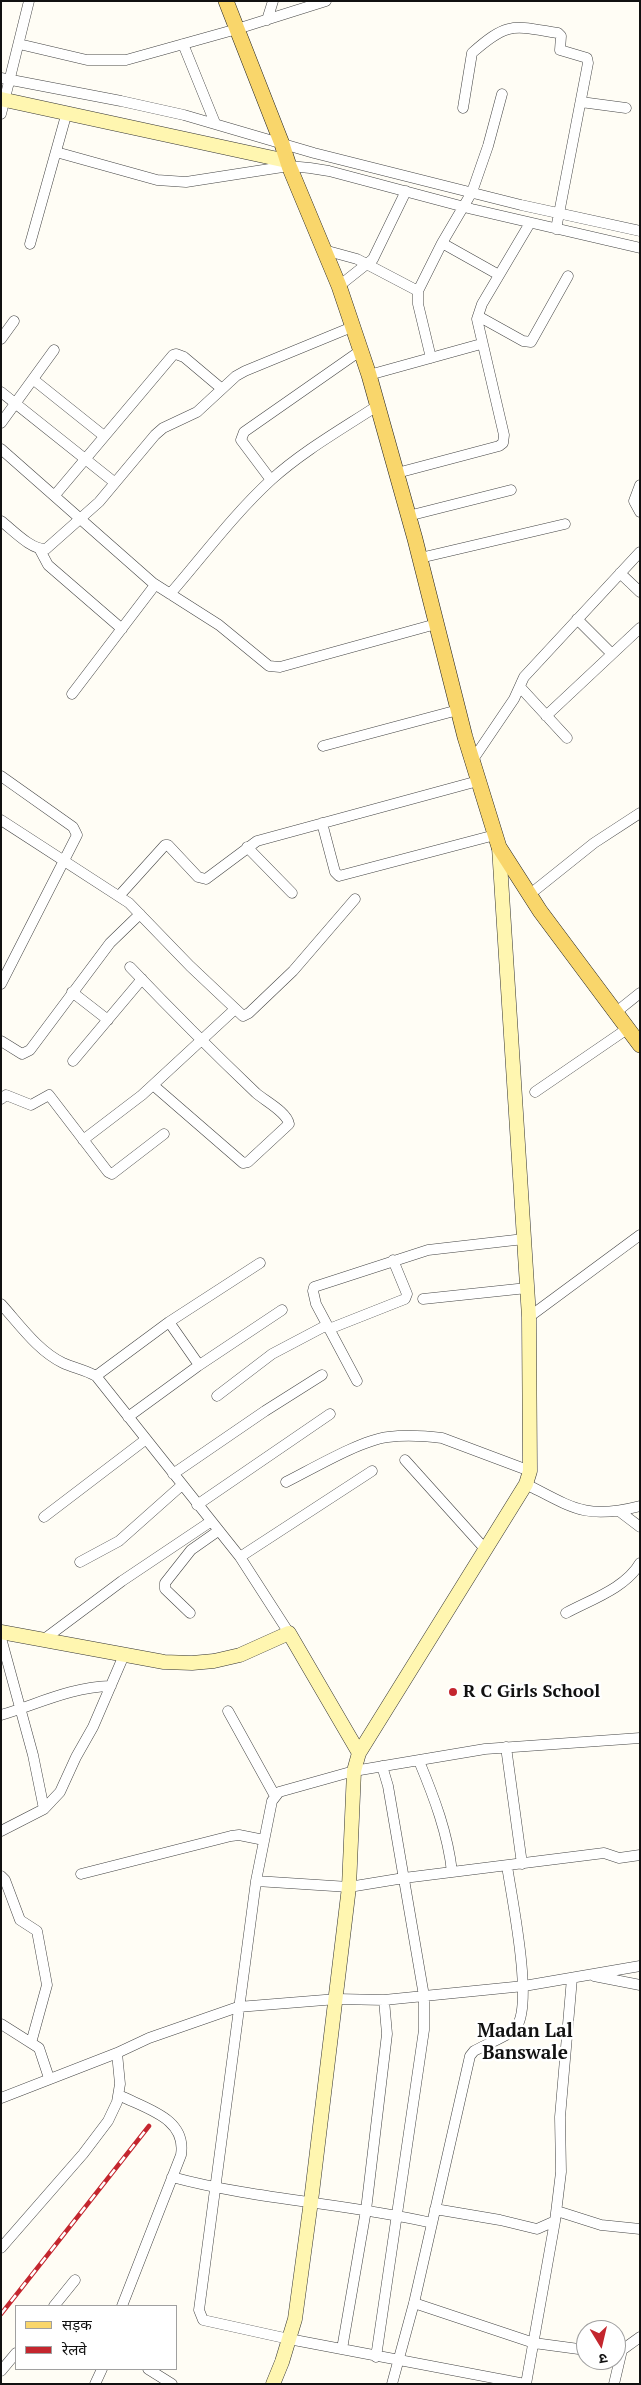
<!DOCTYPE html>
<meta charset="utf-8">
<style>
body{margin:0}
#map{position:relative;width:641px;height:2385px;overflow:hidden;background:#fffdf5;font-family:"PT Serif","Noto Sans Devanagari",serif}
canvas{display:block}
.frame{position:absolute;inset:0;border:2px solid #111;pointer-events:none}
.legend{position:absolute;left:15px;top:2305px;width:162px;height:65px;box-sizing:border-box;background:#fff;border:1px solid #a0a0a0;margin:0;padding:6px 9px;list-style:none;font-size:15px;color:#111}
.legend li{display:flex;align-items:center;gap:10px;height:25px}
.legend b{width:25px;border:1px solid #a0a0a0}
.north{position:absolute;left:576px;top:2320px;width:50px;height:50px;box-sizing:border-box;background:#fff;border:1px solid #a0a0a0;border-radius:50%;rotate:171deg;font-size:14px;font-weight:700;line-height:20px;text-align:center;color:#111}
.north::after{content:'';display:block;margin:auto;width:18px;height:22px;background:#c4262e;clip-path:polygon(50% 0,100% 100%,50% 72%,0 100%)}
</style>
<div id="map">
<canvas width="641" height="2385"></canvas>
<div class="frame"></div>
<ul class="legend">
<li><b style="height:6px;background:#f9d66b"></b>सड़क</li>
<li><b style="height:6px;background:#c4262e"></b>रेलवे</li>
</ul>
<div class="north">उ</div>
</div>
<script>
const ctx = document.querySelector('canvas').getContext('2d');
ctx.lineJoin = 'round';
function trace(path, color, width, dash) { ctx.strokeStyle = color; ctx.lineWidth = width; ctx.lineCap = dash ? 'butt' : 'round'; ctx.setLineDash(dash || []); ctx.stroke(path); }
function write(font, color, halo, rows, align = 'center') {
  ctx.font = font + ' "PT Serif",serif'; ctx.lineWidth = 5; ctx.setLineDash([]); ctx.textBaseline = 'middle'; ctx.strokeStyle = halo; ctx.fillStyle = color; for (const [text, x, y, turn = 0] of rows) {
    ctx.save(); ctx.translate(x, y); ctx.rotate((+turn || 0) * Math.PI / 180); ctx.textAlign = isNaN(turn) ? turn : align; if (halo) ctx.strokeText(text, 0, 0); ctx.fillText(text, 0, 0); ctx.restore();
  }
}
const street = new Path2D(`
 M267,20L273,1
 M19,44L87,60H126L237,29L326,1
 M183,44L215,123
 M1,78L121,101L184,115L314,153L521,205L640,231
 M581,102L626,108
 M463,108L472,53C508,21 513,26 558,33L561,36L560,50L587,58L588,63L556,229
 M1,114L29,1
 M56,152L157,180L186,182L289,166L310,168L329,171L472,209L640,248
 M442,243L499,275
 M30,244L67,112
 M324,250L357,259L418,291
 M339,286L373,259L406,191
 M478,316L523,341L531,342L568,276
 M1,339L14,321
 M431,358L418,304V291L442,243L472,192L488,146L502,94
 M369,375L481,344
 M34,380L104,436
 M1,392L114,482
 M1,423L54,350
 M1,449L153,583L219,625L269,666L280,667L436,624
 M397,473L499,446L503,443L504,435L477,319L482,304L530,223
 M271,480L241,440L244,432L360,351
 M640,485L634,501L640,512
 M55,495L173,355L176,354L184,357L222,389
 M408,516L511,490
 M1,521C13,530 31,550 46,549L99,502L155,435L163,428L197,412L236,376L245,371L352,327
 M40,550L48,565L122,629
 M420,558L565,524
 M620,573L640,592
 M170,594C203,556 234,514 271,480C303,451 342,429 377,406
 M577,619L612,654
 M520,687L567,738
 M72,694L155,585
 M546,716L640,628
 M323,746L458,710
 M472,761L514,699L524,677L640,552
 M1,776L73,827L77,835L1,984
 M1,820L129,903L190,966L243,1016L249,1013L293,971L355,899
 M322,823L335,872L339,876L495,835
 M247,847L292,893
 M529,895L594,843L640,813
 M119,896L165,845H168L198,877L206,879L257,841L478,781
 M130,967C171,1010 213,1052 256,1093C265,1101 287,1112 289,1124L248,1162L243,1163L153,1085
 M72,992L108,1020
 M615,1013L640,993
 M1,1041L22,1054L30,1050L110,943L140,914
 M73,1061L142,979
 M535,1092L627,1029
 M1,1099L6,1095L31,1105L49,1095L108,1172L112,1174L164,1134
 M83,1140L142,1095L234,1010
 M423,1299L527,1288
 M1,1304C20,1325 38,1351 63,1363C74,1368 85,1370 96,1376L240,1557L289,1633
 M529,1317L640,1235
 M169,1322L199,1365
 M329,1329L405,1299L407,1294L393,1260
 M96,1376L169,1322L260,1263
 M357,1381L316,1304L313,1291L314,1287L428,1250L524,1239
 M217,1396L272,1354L327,1325
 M128,1417L198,1366L282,1310
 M405,1460L485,1549
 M173,1474L265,1411L322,1375
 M286,1482C312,1469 361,1440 388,1437C405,1435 425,1436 442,1438L530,1471
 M526,1484C573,1508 586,1520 640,1506
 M197,1505L330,1414
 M619,1511L640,1527
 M44,1517L145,1440
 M240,1557L372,1471
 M80,1562L119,1541L182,1485
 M190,1613L165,1589V1583L191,1550L218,1531
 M566,1613C590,1600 626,1588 640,1563
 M1,1638L33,1755L44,1809
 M43,1640L122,1581L210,1522
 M228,1711L275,1796
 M1,1715C38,1704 71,1687 111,1686
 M506,1747L522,1864
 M419,1761C434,1797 448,1834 452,1872
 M1,1831L44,1809L60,1792L76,1757L93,1727L124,1655
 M81,1874L231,1836L239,1835L264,1840
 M1,1876L5,1880L20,1920L37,1931L47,1985L31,2043
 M256,1881L349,1887L404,1878L604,1853L619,1858L640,1855
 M594,1976L640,1985
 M1,2024L39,2048L49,2078
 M119,2095C146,2109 187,2118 181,2155L122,2306
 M1,2098L117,2053L149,2038L238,2007L337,1999L384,2000L524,1986L640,1966
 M172,2177C257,2200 346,2203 432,2223
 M435,2209L500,2220L537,2229L555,2221L561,2172L560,2117L572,1978
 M557,2211L601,2225L640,2229
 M1,2248L83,2154L108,2121L117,2102L120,2084L117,2053
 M414,2303L534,2343L586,2350
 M54,2306L75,2280
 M342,2349L366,2210L387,2034L384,2000
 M376,2357L424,2030V1996L388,1786L382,1766
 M148,2369L172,2384
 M1,2371L16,2353
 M95,2384L102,2369
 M392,2384L414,2303L470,2056L474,2051C484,2045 512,2035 517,2026C533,2001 512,1899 507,1866
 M525,2384L289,2339L203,2320L199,2310L256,1881L272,1801L279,1792L354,1771L485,1749L640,1738
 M526,2384L555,2221
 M614,2384L622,2350L640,2337`);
const secondary = new Path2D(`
 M1,99L287,161
 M1,1632L164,1662L192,1663L214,1661L240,1655L289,1633L359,1753
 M273,2384L282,2362L295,2319L311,2201L349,1887L354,1771L359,1753L526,1484L530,1471L529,1317L499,847`);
const primary = new Path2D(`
 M226,1L282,144L289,166L339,286L369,375L415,539L465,737L499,847L540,911L640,1045`);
const rail = new Path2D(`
 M1,2314L149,2126`);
const markers = [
 [453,1692,5,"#c4262e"]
];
const poiNames = [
 ["R C Girls School",463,1692]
];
const neighbourhoodNames = [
 ["Madan Lal",525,2032],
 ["Banswale",525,2054]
];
trace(street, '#444', 11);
trace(secondary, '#333', 15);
trace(primary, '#222', 16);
trace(street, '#fff', 10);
trace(secondary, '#fff6b0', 14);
trace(primary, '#f9d66b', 15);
trace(rail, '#c4262e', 4.5);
trace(rail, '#fff', 2.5, [8]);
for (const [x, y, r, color] of markers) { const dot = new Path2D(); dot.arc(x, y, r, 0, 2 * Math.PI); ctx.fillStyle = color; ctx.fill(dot); trace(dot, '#fff', 2); }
write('bold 18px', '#111', '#fff', poiNames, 'left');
write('bold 19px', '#111', '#fff', neighbourhoodNames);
</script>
